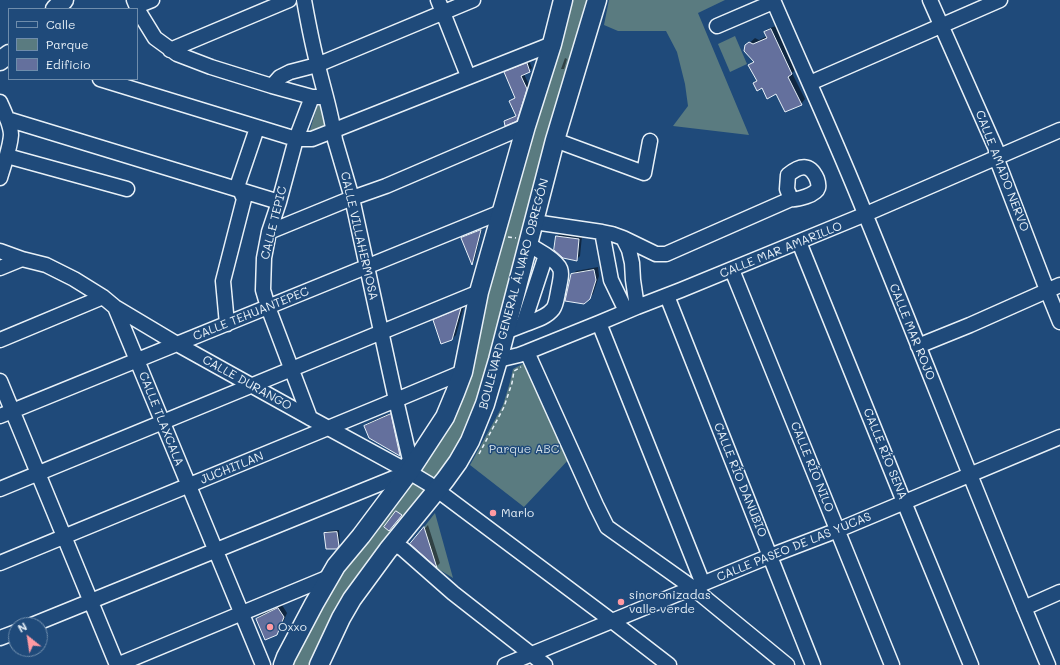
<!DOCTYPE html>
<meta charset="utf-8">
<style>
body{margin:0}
#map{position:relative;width:1060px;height:665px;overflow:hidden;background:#1f4a7a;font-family:Mali,sans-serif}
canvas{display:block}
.legend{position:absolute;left:8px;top:8px;width:130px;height:72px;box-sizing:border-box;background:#1f4a7a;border:1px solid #6f8dac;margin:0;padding:5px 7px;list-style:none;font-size:12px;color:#e8f1f8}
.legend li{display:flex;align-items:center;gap:8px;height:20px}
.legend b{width:20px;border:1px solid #6f8dac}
.north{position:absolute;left:8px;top:617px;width:40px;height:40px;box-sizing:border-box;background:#1f4a7a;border:1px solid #6f8dac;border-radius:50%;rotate:330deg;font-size:11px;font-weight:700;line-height:16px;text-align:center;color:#e8f1f8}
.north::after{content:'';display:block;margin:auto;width:14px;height:18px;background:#ff9aa2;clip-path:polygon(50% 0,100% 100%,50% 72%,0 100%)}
</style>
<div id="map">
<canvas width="1060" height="665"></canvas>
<ul class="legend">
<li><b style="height:5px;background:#1f4a7a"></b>Calle</li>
<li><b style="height:11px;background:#5a7b80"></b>Parque</li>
<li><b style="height:11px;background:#64709d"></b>Edificio</li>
</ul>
<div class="north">N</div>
</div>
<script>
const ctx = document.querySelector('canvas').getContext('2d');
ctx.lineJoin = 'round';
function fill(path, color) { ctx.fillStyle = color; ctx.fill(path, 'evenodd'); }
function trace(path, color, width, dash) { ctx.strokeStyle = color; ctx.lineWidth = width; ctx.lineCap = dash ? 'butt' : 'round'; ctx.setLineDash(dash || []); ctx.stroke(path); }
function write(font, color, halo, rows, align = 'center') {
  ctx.font = font + ' Mali,sans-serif'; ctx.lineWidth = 3; ctx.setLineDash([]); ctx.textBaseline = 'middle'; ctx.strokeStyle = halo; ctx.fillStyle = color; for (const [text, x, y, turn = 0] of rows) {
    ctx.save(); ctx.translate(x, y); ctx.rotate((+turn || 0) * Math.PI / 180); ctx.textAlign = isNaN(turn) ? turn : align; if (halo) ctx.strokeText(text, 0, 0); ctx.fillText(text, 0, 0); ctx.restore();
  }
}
const green = new Path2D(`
 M569,0H598L490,402L358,599L325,665H288L312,608L446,424Z
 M609,0H725L698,13L749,135L673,126L688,106L685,84L677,52L666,31H618L604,25Z
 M735,36L747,64L730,72L718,44Z
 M319,105H323L330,127L309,133L317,107Z
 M528,361L571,457L524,507L470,465L503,405L510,382L513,369Z
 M435,513L453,578L435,567L424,527Z`);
const shadow = new Path2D(`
 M776,26L796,69L792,73L805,99L801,104L754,83L757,80L749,65L754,61L746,46L755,38L759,40L767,36L765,32L770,28Z
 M565,58L567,59L564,69H561Z
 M529,61L532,68L524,74L529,85L519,117L516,120L505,122L508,119L517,115L511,102L516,97L505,72L508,70Z
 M482,229L474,262L472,263L462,238L464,236Z
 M560,233L582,236L580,256L576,260L557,237Z
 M598,267L599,276L593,294L584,303L572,275L576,271Z
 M464,306L456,335L452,339L434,320L438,317Z
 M393,412L403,452L400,454L370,437L365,426L368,423Z
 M428,525L440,563L437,566L411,544Z
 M339,530L340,543L336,548L325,533L327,531Z
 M282,605L287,613L280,630L277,634L257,619L260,615Z`);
const building = new Path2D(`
 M771,29L792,74L788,77L802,105L785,112L776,94L767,99L762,88L757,91L753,83L757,81L748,65L754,62L744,51L745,45L749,42L753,44L767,38L764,32Z
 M527,63L530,72L521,76L527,89L517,121L505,126L504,121L516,116L509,101L515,98L504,72Z
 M481,230L472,265L461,238Z
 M556,236L579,239L577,261L563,258L554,250Z
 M594,270L596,280L590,299L584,304L565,301L571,274Z
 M461,308L452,340L441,344L433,320Z
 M391,414L400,456L369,438L364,426Z
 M396,511L402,515L389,531L384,527Z
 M424,527L437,568L410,544Z
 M337,532L339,546L337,549H326L324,533Z
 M278,608L284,617L277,635L265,640L256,619Z`);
const path = new Path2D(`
 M508,237L516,238
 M479,454L504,407L512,383L514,371L521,367`);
const minor = new Path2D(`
 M134,0L139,12L155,38L177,54L211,67L272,86L312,97H321
 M438,0L468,76
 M773,0C804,72 837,143 866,216C927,365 985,516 1048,665
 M930,0L996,149V157L1047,290L1060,322
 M137,6L152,0
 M717,26L773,2
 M170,50L289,0
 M100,79L296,139H312L552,44
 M810,83L1000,0
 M272,86L280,77L290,72L317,65L473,0
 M0,102C4,111 11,125 11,135C10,149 4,164 0,178
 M7,119L279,202
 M555,140L644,173L650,141
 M7,156L127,189
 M534,222L602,232L612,234L623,238L629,250L632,263L633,280L637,307
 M269,232L352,198L386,186L526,126
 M602,232L611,280L626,311
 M623,238L656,254H666L791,199C797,200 816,195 818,188C819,185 818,182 817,179C810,163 800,165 788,175L787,189L791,199
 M799,242L904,502L971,665
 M0,251L22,259L46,265L74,279L103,297L115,307L177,344L310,418L409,472L429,484L612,621L669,665
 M0,268L22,259
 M732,270L892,665
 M667,296L813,665
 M115,307L263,665
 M599,323L703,584
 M227,324L223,281L244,199L240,190L238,184L257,128
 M523,325C533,321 546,318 553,309C556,305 557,297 558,292C562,271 565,268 546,255
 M505,332L523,325L546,255L528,244
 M0,340L103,297
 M918,346L970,325L1060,285
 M527,352L596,505L607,527L693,588L787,665
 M498,360L519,355L527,352L599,323L637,307L681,290L866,214L1060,130
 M0,381L117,665
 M0,416L501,212
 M310,418L268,307L263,290L264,258L269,232L279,202L296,139L312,97
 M0,489L479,292
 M394,544L403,549L453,593L545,665
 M0,563L396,400L463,372
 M1024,608L1060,592
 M32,625L399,476L410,460L396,400L352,198L335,140C332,115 324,91 318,66C312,44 308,22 304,0
 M0,638L16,632
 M117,665L329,577
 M505,665L770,556L838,530L1060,437`);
const major = new Path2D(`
 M55,9L64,0
 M0,61L9,54
 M283,665L286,657L314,604L336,566L361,536L409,472L445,417L455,393L463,372L479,292L526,126L552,44L563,0
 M319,665L341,618L352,599L388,550L445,480L458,462L470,441L485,404L498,360L555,140L597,0`);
const markers = [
 [493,513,4,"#ff9aa2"],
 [621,602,4,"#ff9aa2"],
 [270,627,4,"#ff9aa2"]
];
const streetNames = [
 ["CALLE AMADO NERVO",1002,171,69],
 ["CALLE TEPIC",274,223,-76],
 ["CALLE VILLAHERMOSA",359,236,77],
 ["CALLE MAR AMARILLO",781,250,-22],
 ["BOULEVARD GENERAL ÁLVARO OBREGÓN",514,294,-75],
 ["CALLE TEHUANTEPEC",251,314,-22],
 ["CALLE MAR ROJO",912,332,68],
 ["CALLE DURANGO",247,383,29],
 ["CALLE TLAXCALA",161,419,68],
 ["CALLE RÍO SENA",885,454,68],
 ["CALLE RÍO NILO",812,467,68],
 ["JUCHITLAN",232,468,-22],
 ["CALLE RÍO DANUBIO",740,480,68],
 ["CALLE PASEO DE LAS YUCAS",794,547,-22]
];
const parkNames = [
 ["Parque ABC",524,449]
];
const poiNames = [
 ["Marlo",501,513],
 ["sincronizadas",629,595],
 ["valle verde",629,609],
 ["Oxxo",278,627]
];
fill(green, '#5a7b80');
fill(shadow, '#0007');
fill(building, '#64709d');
trace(building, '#e8f1f8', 1);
trace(minor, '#e8f1f8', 17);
trace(major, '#e8f1f8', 21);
trace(path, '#e8f1f8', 1.5, [4, 3]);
trace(minor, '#1f4a7a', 14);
trace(major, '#1f4a7a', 18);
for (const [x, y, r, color] of markers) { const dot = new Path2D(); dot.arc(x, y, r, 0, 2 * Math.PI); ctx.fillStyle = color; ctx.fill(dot); trace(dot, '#1f4a7a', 1.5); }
write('12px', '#e8f1f8', '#1f4a7a', streetNames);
write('12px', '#d3dfe6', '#1f4a7a', parkNames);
write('12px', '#e8f1f8', '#1f4a7a', poiNames, 'left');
</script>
